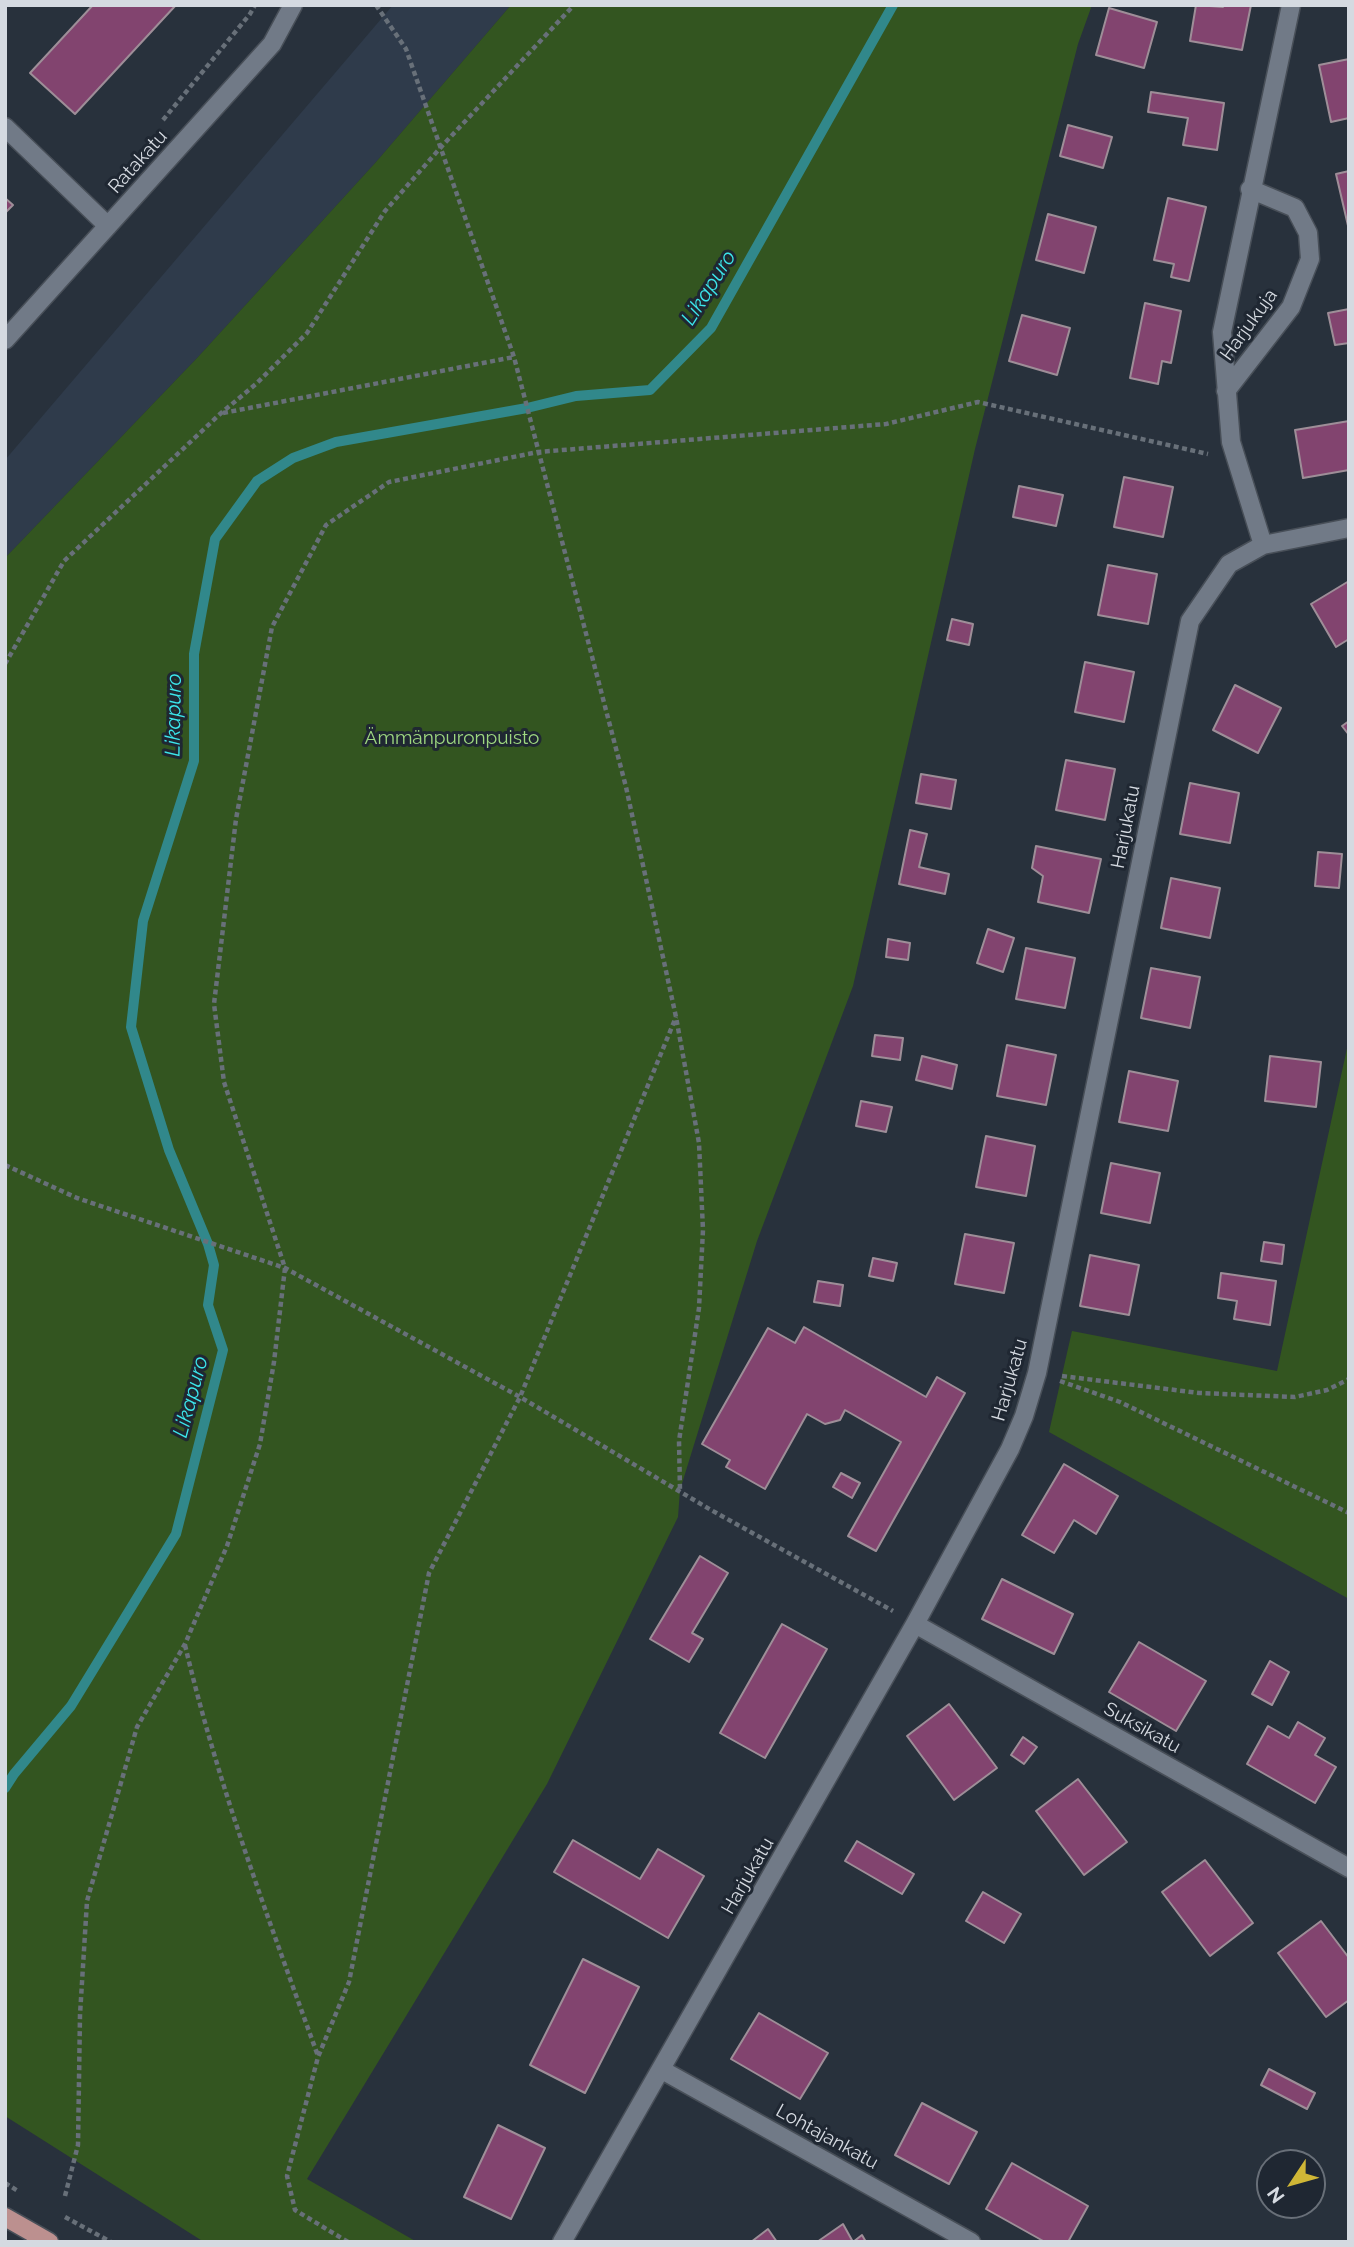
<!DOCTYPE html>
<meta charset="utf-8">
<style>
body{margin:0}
#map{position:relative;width:1354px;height:2247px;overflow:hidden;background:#28313c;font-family:Raleway,sans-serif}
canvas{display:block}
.frame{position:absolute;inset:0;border:7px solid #d5dae1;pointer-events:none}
.north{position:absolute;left:1256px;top:2149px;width:70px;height:70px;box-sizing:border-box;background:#1f2732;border:2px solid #686f78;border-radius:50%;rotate:234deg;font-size:19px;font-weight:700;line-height:28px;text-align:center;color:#d5dae1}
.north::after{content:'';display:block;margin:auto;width:24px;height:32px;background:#d0b736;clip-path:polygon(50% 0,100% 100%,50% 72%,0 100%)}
</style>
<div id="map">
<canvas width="1354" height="2247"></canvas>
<div class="frame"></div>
<div class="north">N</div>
</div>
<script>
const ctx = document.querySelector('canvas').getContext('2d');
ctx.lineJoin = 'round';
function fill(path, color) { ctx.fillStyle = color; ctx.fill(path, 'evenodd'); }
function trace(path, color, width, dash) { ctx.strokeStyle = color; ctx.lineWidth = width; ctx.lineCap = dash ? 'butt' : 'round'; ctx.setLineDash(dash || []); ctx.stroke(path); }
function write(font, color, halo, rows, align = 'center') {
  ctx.font = font + ' Raleway,sans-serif'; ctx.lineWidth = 6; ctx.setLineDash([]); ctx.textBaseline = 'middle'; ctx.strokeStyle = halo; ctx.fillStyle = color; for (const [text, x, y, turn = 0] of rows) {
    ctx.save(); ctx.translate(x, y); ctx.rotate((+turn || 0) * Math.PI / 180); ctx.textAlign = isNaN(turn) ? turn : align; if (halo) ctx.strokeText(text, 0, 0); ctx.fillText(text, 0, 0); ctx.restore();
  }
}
const built = new Path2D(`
 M393,5H511L376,162L198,357L5,558V460Z`);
const green = new Path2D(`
 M511,5H1092L1078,44L975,449L853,986L757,1241L680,1490L678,1517L547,1784L307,2179L417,2242H204L5,2116V558L198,357L376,162Z
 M1349,1039V1599L1049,1432L1072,1331L1277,1371Z`);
const stream = new Path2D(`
 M5,1788L14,1774L71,1706L176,1534L223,1350L208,1305L214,1265L208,1244L169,1150L131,1027L143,921L194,761V654L215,539L257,481L293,458L336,442L527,408L576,396L650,390L711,328L893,5`);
const building = new Path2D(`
 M93,5H176L75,114L30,73Z
 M1196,5L1223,7V5H1251L1242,50L1190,41Z
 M1109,8L1157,22L1144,68L1096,55Z
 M1349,59V118L1331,122L1319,65Z
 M1151,92L1224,103L1217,150L1183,145L1188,118L1148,112Z
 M1068,125L1112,137L1103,168L1060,156Z
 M1349,171V230L1336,174Z
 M5,198L13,205L5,213Z
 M1168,198L1206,207L1189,281L1171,277L1174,264L1154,260Z
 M1048,214L1096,227L1084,273L1036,260Z
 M1145,303L1181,311L1171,363L1162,361L1158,384L1130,378Z
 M1349,309V343L1335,345L1328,313Z
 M1022,315L1070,328L1057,375L1009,361Z
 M1349,421V470L1303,478L1295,430Z
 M1124,477L1173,487L1163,537L1114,527Z
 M1019,486L1063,495L1056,526L1013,517Z
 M1108,565L1157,574L1148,624L1098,615Z
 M1349,581V639L1336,647L1311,604Z
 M952,619L973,624L969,645L947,640Z
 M1085,662L1134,672L1124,722L1075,712Z
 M1235,685L1281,708L1258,753L1213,730Z
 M1349,721V735L1342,726Z
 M1066,760L1115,769L1105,820L1056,810Z
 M921,774L956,780L951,809L916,803Z
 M1190,783L1239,793L1230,843L1180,834Z
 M910,830L927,834L919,867L949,874L945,894L899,884Z
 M1036,846L1101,859L1089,913L1038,902L1043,876L1032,868Z
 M1318,852L1342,854L1339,888L1315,886Z
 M1171,878L1220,888L1210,938L1161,928Z
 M988,929L1014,938L1003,972L977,963Z
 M888,939L910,943L908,960L886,957Z
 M1026,948L1075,958L1065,1008L1016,999Z
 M1151,968L1200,977L1190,1028L1141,1018Z
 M875,1035L903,1038L900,1060L872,1056Z
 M1007,1045L1056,1055L1046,1105L997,1096Z
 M922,1056L957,1065L952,1089L916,1080Z
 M1270,1056L1321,1062L1316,1107L1265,1101Z
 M1129,1071L1178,1081L1168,1131L1119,1122Z
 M861,1101L892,1107L886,1132L856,1126Z
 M986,1136L1035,1146L1026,1196L976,1187Z
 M1111,1163L1160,1173L1150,1223L1101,1213Z
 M965,1234L1014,1243L1004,1293L955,1284Z
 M1264,1242L1284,1245L1282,1264L1261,1261Z
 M1090,1255L1139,1265L1129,1315L1080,1306Z
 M873,1258L897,1263L893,1281L869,1276Z
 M1221,1273L1276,1281L1270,1325L1234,1319L1237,1301L1218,1298Z
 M818,1281L843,1285L840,1306L814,1302Z
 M804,1327L926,1397L937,1377L965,1393L876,1551L848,1536L901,1442L845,1410L840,1420L825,1424L807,1414L765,1489L726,1467L730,1460L702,1444L768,1328L795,1343Z
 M1064,1464L1118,1496L1096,1534L1074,1520L1054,1553L1022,1535Z
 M841,1473L860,1483L852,1498L833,1487Z
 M700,1556L728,1573L692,1633L703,1639L689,1662L650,1639Z
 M1002,1579L1073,1614L1054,1654L982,1619Z
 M782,1624L827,1649L765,1758L720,1733Z
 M1139,1642L1206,1681L1176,1731L1109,1692Z
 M1270,1661L1289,1672L1272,1705L1252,1694Z
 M949,1704L997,1768L954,1800L907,1736Z
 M1298,1722L1325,1738L1315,1755L1336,1767L1315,1803L1247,1764L1268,1726L1289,1738Z
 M1023,1737L1037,1747L1024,1764L1011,1755Z
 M1078,1779L1127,1842L1084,1875L1036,1811Z
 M573,1840L640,1879L658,1849L704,1876L668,1938L554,1872Z
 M857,1841L914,1874L902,1894L845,1861Z
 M1205,1860L1253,1923L1210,1956L1162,1892Z
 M983,1892L1021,1914L1004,1943L966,1921Z
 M1321,1921L1349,1958V2000L1326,2017L1278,1953Z
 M583,1959L639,1987L585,2093L530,2065Z
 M759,2013L828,2053L800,2099L731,2059Z
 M1269,2069L1315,2093L1307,2109L1261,2085Z
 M922,2103L977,2132L949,2184L895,2155Z
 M498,2125L545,2148L511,2219L464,2197Z
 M1012,2163L1088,2206L1068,2242H1045L986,2209Z
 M843,2224L853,2242L862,2235L866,2242H817Z
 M768,2229L777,2242H751Z`);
const path = new Path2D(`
 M376,5L406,49L514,357L626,787L676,1017L699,1143L703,1230L699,1308L679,1441L680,1490
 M163,120L250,14L255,5
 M223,413L514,357
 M5,664L64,561L220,414L256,384L307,333L385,211L442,146L574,5
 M5,1165L77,1198L285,1268L520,1397L711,1510L893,1611
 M1062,1376L1199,1393L1295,1397L1327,1390L1349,1379
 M1060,1381L1120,1402L1349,1513
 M185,1645C218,1786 269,1920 318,2056
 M5,2183L18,2191
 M65,2196L78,2145L80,2015L87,1901L137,1727L185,1644L227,1546L260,1444L274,1362L285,1268L224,1082L214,1004L236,819L272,627L326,525L389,482L538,452L886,424L978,402L1208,454
 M65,2217L111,2242
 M348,2242L295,2210L287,2176L318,2057L349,1982L429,1573L520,1397L676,1017`);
const street = new Path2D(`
 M5,127L108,226
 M5,340L272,44L293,5
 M1226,391L1291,307L1310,259L1308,233L1295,208L1250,189
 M1263,545L1231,442L1222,332L1291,5
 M915,1624L1349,1868
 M662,2070L971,2242
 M562,2242L915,1624L1010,1449L1024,1416L1037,1373L1190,621L1229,564L1263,545L1349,528`);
const primary = new Path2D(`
 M5,2217L49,2242`);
const streetNames = [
 ["Ratakatu",138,162,-48],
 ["Harjukuja",1249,325,-54],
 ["Harjukatu",1126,827,-79],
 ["Harjukatu",1010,1380,-74],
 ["Suksikatu",1142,1728,29],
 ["Harjukatu",748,1876,-60],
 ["Lohtajankatu",827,2137,29]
];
const parkNames = [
 ["Ämmänpuronpuisto",452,738]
];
const waterNames = [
 ["Likapuro",709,288,-58],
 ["Likapuro",174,715,-89],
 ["Likapuro",191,1397,-75]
];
fill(built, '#2f3b4b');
fill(green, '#335520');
trace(stream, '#31888b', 10);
fill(building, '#82446f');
trace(building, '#9e8e98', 2);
trace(street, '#484f58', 21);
trace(primary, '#484f58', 21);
trace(path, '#687079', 4.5, [5, 3.5]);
trace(street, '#717a87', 18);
trace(primary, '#bc908f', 18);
write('19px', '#d5dae1', '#1f2732', streetNames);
write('19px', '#9ed880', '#1f2732', parkNames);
write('italic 21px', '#3ce6eb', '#1f2732', waterNames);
</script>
